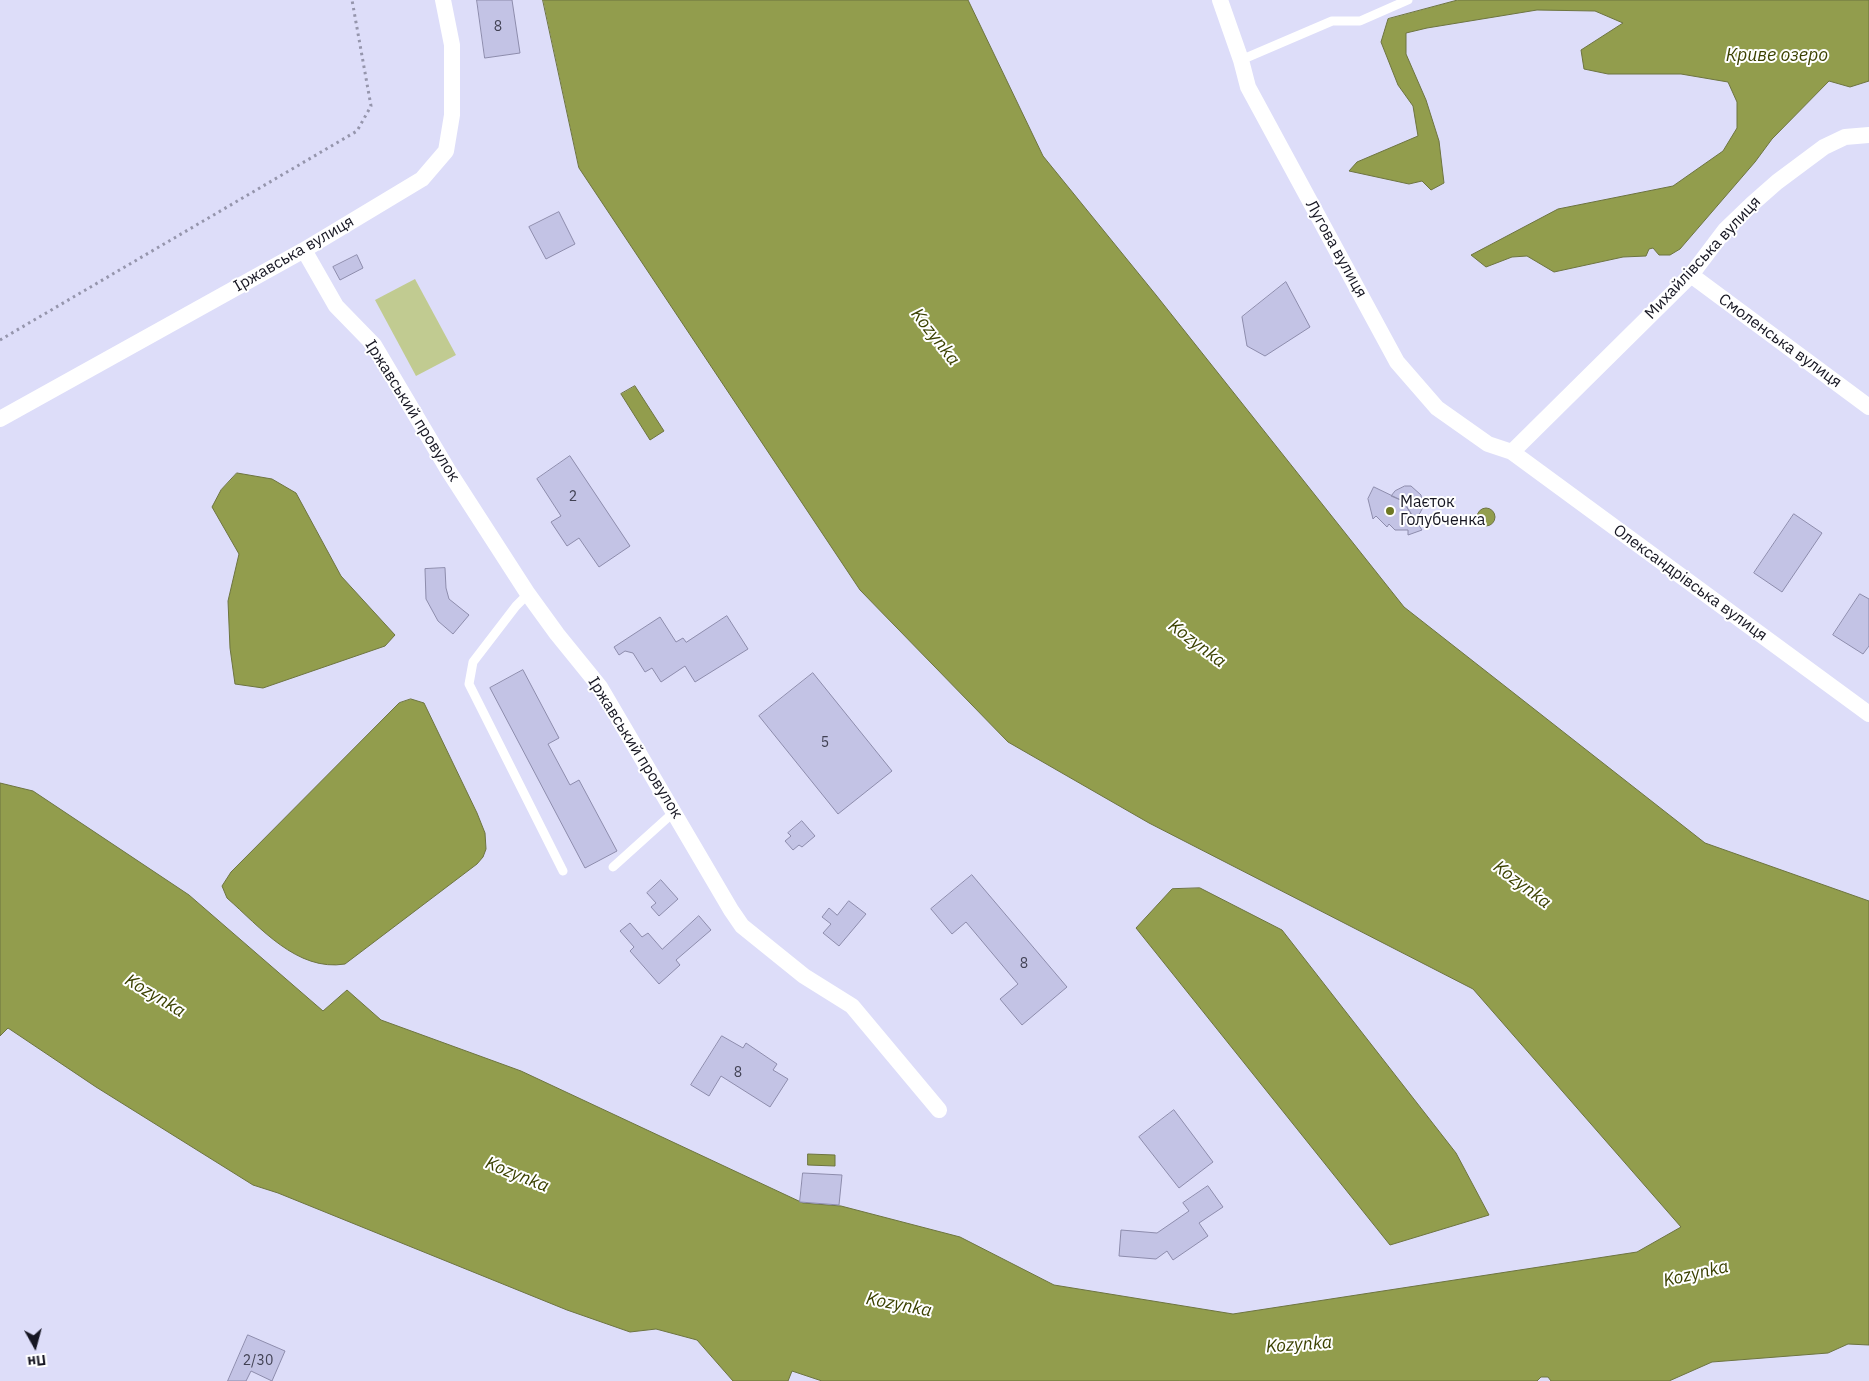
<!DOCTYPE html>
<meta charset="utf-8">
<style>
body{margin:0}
#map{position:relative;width:1869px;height:1381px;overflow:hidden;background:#ddddf9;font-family:"IBM Plex Sans",sans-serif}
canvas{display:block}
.north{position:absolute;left:10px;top:1321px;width:50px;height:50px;-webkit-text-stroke:4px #fff;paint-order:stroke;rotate:173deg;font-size:14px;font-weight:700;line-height:20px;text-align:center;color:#161622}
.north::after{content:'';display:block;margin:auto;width:18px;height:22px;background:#161622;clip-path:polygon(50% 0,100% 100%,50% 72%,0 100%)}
</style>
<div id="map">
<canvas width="1869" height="1381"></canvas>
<div class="north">Пн</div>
</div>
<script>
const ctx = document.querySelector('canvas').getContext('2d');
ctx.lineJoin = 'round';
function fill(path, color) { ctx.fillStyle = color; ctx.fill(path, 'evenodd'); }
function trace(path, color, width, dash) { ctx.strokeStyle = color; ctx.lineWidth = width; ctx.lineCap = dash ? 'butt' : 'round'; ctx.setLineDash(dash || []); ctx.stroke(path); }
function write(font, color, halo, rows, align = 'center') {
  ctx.font = font + ' "IBM Plex Sans",sans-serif'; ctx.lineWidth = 4; ctx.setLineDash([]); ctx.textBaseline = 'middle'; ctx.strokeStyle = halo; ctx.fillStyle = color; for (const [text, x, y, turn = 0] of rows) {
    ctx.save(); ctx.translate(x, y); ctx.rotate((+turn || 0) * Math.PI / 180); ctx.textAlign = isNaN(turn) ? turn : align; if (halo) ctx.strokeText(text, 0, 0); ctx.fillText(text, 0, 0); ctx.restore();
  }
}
const green = new Path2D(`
 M415,279L456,355L416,376L375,300Z`);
const water = new Path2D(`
 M543,0H968L1043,156L1156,295L1404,607L1705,843L1869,901V1345L1848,1344L1828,1353L1712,1362L1669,1381H1551L1548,1377H1541L1537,1381H822L792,1371L788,1381H733L697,1340L656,1329L630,1332L567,1310L278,1193L253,1185L96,1087L8,1028L0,1036V783L33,791L189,895L323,1011L347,990L381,1020L521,1071L803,1203L841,1206L960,1237L1054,1285L1233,1314L1637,1252L1681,1227L1473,989L1149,823L1008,742L860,590L579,168Z
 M1458,0H1869V81L1850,87L1829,81L1772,139L1755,162L1680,249L1670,255H1659L1653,248L1649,249L1646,256L1623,257L1554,272L1527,256L1512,257L1486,267L1471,255L1558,209L1673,186L1723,151L1737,128V102L1728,82L1681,74H1608L1584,69L1581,50L1623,23L1595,11L1537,10L1427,28L1406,33V54L1426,100L1439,141L1444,183L1431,190L1422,181L1409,184L1349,171L1357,162L1418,136L1413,106L1398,85L1381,42L1388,19Z
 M635,386L664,431L650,440L621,394Z
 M237,473L272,479L296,493L341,576L395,635L385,646L263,688L235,684L230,648L228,601L239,554L212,507L221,490Z
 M1477 517a9 9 0 1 1 18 0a9 9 0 1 1-18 0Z
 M411,699L424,703L477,813L485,833L486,849L483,857L477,864L345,964C297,972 260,927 227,898L222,886L231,872L399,703Z
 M1200,888L1282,930L1456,1153L1489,1215L1390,1245L1136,928L1172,889Z
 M808,1154L835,1155V1166L808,1165Z`);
const building = new Path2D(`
 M477,0H512L520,53L485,58Z
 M559,212L575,244L546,259L529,227Z
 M357,255L363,268L340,280L333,267Z
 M1286,282L1310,327L1265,356L1247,346L1242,317Z
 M570,456L630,546L599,567L579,538L567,546L551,522L561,516L537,479Z
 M1405,486H1411L1421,495L1423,507L1420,513L1414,519L1403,501L1391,496L1395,491Z
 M1374,487L1403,501L1422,530L1408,535V530H1395L1389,524L1387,527L1376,516L1373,519L1368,499Z
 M1794,514L1822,533L1782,592L1754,573Z
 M445,568L446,588L449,599L469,615L453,634L438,621L426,599L425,569Z
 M1860,594L1869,599V646L1863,654L1833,635Z
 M727,616L748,649L695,682L685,666L661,682L652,668L645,672L633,653L625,651L619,655L614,647L660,617L676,642L683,638L686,642Z
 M523,670L559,738L548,744L570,785L579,780L617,851L585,868L490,688Z
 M813,673L892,771L838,814L759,716Z
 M802,821L815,836L802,847L799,845L793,850L785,841L791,836L788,833Z
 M972,875L1067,987L1022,1025L1000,999L1018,984L966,922L952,934L931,909Z
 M661,880L678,899L659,916L651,907L656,903L647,893Z
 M849,901L866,914L839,946L823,933L831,924L822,917L829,908L837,915Z
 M699,916L711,930L676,960L680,965L659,984L630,951L634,947L620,931L630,923L642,937L648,933L662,949Z
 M722,1036L743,1048L746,1043L777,1064L773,1070L788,1079L770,1107L721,1076L709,1096L691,1085Z
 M1174,1110L1213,1162L1179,1188L1139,1137Z
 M803,1173L842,1175L839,1205L800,1202Z
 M1208,1186L1223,1207L1199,1223L1208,1236L1173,1260L1167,1251L1156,1259L1119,1256L1121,1230L1157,1233L1189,1211L1183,1203Z
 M248,1335L285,1351L272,1381L251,1371L246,1381H228Z`);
const path = new Path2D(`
 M0,340L357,131L371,106L352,0`);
const lane = new Path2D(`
 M1241,60L1332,21H1360L1408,0
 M528,594L516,606L473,662L469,684L563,871
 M613,867L674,812`);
const street = new Path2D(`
 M1220,0L1241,60L1248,87L1397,362L1437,408L1488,444L1512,452L1869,714
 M304,250L336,306L374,345L448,470L528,594L557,634L600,687L731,910L742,926L804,976L852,1006L939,1110
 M1691,275L1869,407
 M0,419L304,250L422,179L446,151L452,115V45L443,0
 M1512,452L1691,275L1725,230L1752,204L1777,182L1824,147L1845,137L1869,135`);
const markers = [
 [1390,511,5,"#6e7823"]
];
const numberNames = [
 ["8",498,27],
 ["2",573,497],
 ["5",825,743],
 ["8",1024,964],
 ["8",738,1073],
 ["2/30",258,1361]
];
const streetNames = [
 ["Лугова вулиця",1336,249,61],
 ["Іржавська вулиця",294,254,-30],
 ["Михайлівська вулиця",1703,258,-47],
 ["Смоленська вулиця",1780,341,36],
 ["Іржавський провулок",412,411,58],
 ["Олександрівська вулиця",1690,583,36],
 ["Іржавський провулок",635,748,58]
];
const poiNames = [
 ["Маєток",1400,502],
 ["Голубченка",1400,520]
];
const waterNames = [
 ["Криве озеро",1777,56],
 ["Kozynka",935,337,52],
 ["Kozynka",1197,644,37],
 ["Kozynka",1522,885,37],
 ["Kozynka",155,996,31],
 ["Kozynka",517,1175,22],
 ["Kozynka",1696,1274,-13],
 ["Kozynka",899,1305,11],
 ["Kozynka",1299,1345,-4]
];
fill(green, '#c1cb91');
fill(water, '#929d4d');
trace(water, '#6d7440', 1);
fill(building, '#c3c3e5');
trace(building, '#8d8cac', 1);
trace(path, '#9595ac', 3, [2.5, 4]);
trace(lane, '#fff', 9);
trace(street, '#fff', 16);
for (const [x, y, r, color] of markers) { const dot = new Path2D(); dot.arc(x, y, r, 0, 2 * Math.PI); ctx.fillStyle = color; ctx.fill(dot); trace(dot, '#fff', 2); }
write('14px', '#414153', null, numberNames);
write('16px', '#161622', '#fff', streetNames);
write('16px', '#161622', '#fff', poiNames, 'left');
write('italic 18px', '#3b4100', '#fff', waterNames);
</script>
